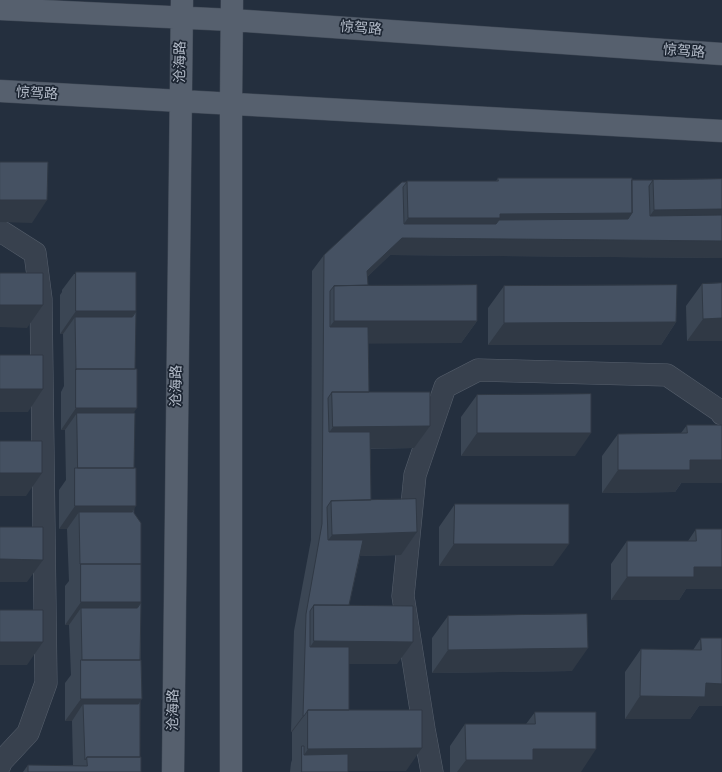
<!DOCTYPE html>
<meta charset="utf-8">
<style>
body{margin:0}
canvas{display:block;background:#242f3e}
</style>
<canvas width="722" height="772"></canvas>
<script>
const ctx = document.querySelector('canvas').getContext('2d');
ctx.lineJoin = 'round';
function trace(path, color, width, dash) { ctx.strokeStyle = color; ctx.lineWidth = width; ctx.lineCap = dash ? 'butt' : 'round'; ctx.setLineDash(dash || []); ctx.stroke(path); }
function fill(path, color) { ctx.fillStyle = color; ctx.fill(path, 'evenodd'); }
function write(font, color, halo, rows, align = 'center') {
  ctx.font = font + ' "Sofia Sans Condensed","Noto Sans SC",sans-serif'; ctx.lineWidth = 3.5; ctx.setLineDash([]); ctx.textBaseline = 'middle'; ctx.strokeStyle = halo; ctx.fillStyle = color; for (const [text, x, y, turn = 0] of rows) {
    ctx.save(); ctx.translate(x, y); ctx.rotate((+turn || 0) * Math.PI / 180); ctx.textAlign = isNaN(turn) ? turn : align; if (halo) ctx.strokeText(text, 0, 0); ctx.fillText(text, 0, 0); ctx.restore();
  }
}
const minor = new Path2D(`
 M0,232H2L35,253L41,299L46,683L28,733L1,762L0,765
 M432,772L424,729L403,596L415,475L445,387L478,370L667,375L720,411L722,414`);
const major = new Path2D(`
 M0,9L232,20L722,54
 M0,91L722,131
 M173,772L182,0
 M231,772V104L232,0`);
const wall = new Path2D(`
 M498,178L653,180L722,258L390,255L367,277L368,285L477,321L461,343H368L369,392L414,448L370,449L371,500L417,532L401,555L360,556L349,605L397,664H349V710L406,771H348V772H290L291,763L292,760V732H291L294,631L311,540L312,271L324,255L402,182L496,181Z
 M76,272L136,312L133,413L134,513L141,564V603L140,757L141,772H23L28,765H73L72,721H65V683L71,675L69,625H65V586L69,581L67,529H59V490L66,480L65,430H61V392L64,386L63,334H60V295L62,292V290L74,274H75Z
 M702,284L722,341H687L686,306Z
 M504,286L676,322L661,345H488V308Z
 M477,395L575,456H461V417Z
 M687,425H722L675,492L602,493V456L618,434L681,433Z
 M455,504L553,566H439V527Z
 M696,529H722V589H686L679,600H611V564L627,541H688Z
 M448,616L572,671L432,673V638Z
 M701,638L699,706L690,719H625V672L641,649L693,650Z
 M535,712L581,772H450V746L465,724H526Z`);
const shadedWall = new Path2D(`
 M0,200H47L32,223L0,222Z
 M722,209V231L638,233L654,210Z
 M632,213L722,241V258L390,255L356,288L367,271L392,241L408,218L500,214Z
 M0,305H43L27,328L0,327Z
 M76,311H136L121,333L75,317L63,334H60Z
 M722,318V341H687L703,319Z
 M334,321H477L461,343L323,344V336Z
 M676,322L661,345H488L504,323Z
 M0,389H43L28,412H0Z
 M76,408H137L121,430L77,413L65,430H61Z
 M430,426L414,448L323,449V441L333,427Z
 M477,433H591L575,456H461Z
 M690,460H722V483H681L675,492L602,493L618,470Z
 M0,473H42L26,496H0Z
 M75,506H136L120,529L79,512L67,529H59Z
 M417,532L401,555L316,557L332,535Z
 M454,544H569L553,566H439Z
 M0,559L43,560L27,582H0Z
 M694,567H722V589H686L679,600H611L627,577Z
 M81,602H141L126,625L81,608L69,625H65Z
 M314,641L413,642L397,664H305V655Z
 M0,642H43L27,665H0Z
 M588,648L572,671L432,673L448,650Z
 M706,683L722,684V706H699L690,719H625L640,696Z
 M81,699H142L126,721L83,704L72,721H65Z
 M303,716H304L292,732H291Z
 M422,748L406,771H302V758L308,749Z
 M533,749H596L581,772H457L466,760Z`);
const building = new Path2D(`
 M0,162H48L47,200H0Z
 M498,178H632V213L500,214V218H408L407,181H498Z
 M722,179V209L654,210L653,180Z
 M632,180H653L649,186L650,216L722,215V241L402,238L367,271L368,285L334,286L330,291V327H368L369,392H332L328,398L329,432H370L371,500L331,501L327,507L328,540H363L349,605H314L310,611V647H349V710H308L304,716H303L306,614L322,524L324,255L402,182H407L403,187L404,224H496L499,220L628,219L632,213Z
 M76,272H136V311H76Z
 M0,273H43V305H0Z
 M722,283V318L703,319L702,284Z
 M477,285V321H334V286Z
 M677,285L676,322L504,323V286Z
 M136,312L135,369H76V370L75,317H132Z
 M0,355H43V389H0Z
 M76,369H137V408H76Z
 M332,392H430V426L333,427Z
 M591,394V433H477V395Z
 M77,413H135L134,468H78Z
 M687,425H722V460H690V470H618V434L687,433Z
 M0,441H42V473H0Z
 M75,468H136V506H75Z
 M416,499L417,532L332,535L331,501Z
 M455,504H569V544H454Z
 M134,508V513L141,523V564H80L79,512H132Z
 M0,527H43V560L0,559Z
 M696,529H722V567H694V577H627V541H696Z
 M81,564H141V602H81Z
 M141,603L140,660H82L81,608H137Z
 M314,605L413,606V642L314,641Z
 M0,610H43V642H0Z
 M587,614L588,648L448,650V616Z
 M701,638H722V684L706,683L705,697L640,696L641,649L701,650Z
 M81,660H141L142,699H81Z
 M140,701V757H87L85,760L83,704H138Z
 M308,710H422V748L308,749Z
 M535,712H596V749H533V760H466L465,724H535Z
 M302,746H304V755L348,754V772H302Z
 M87,757H141V772H28V765L87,766Z`);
const streetNames = [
 ["惊驾路",361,29,4],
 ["惊驾路",684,52,4],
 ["沧海路",181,62,-89],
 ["惊驾路",37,94,3],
 ["沧海路",177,386,-89],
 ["沧海路",174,710,-89]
];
trace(minor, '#565f6c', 23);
trace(major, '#414a57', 23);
trace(minor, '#38414e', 22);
trace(major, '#56606e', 22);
fill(wall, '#3b4654');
fill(shadedWall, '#303945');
fill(building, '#455162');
trace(building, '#303945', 1);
write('14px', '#b4bcc9', '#1d2633', streetNames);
</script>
